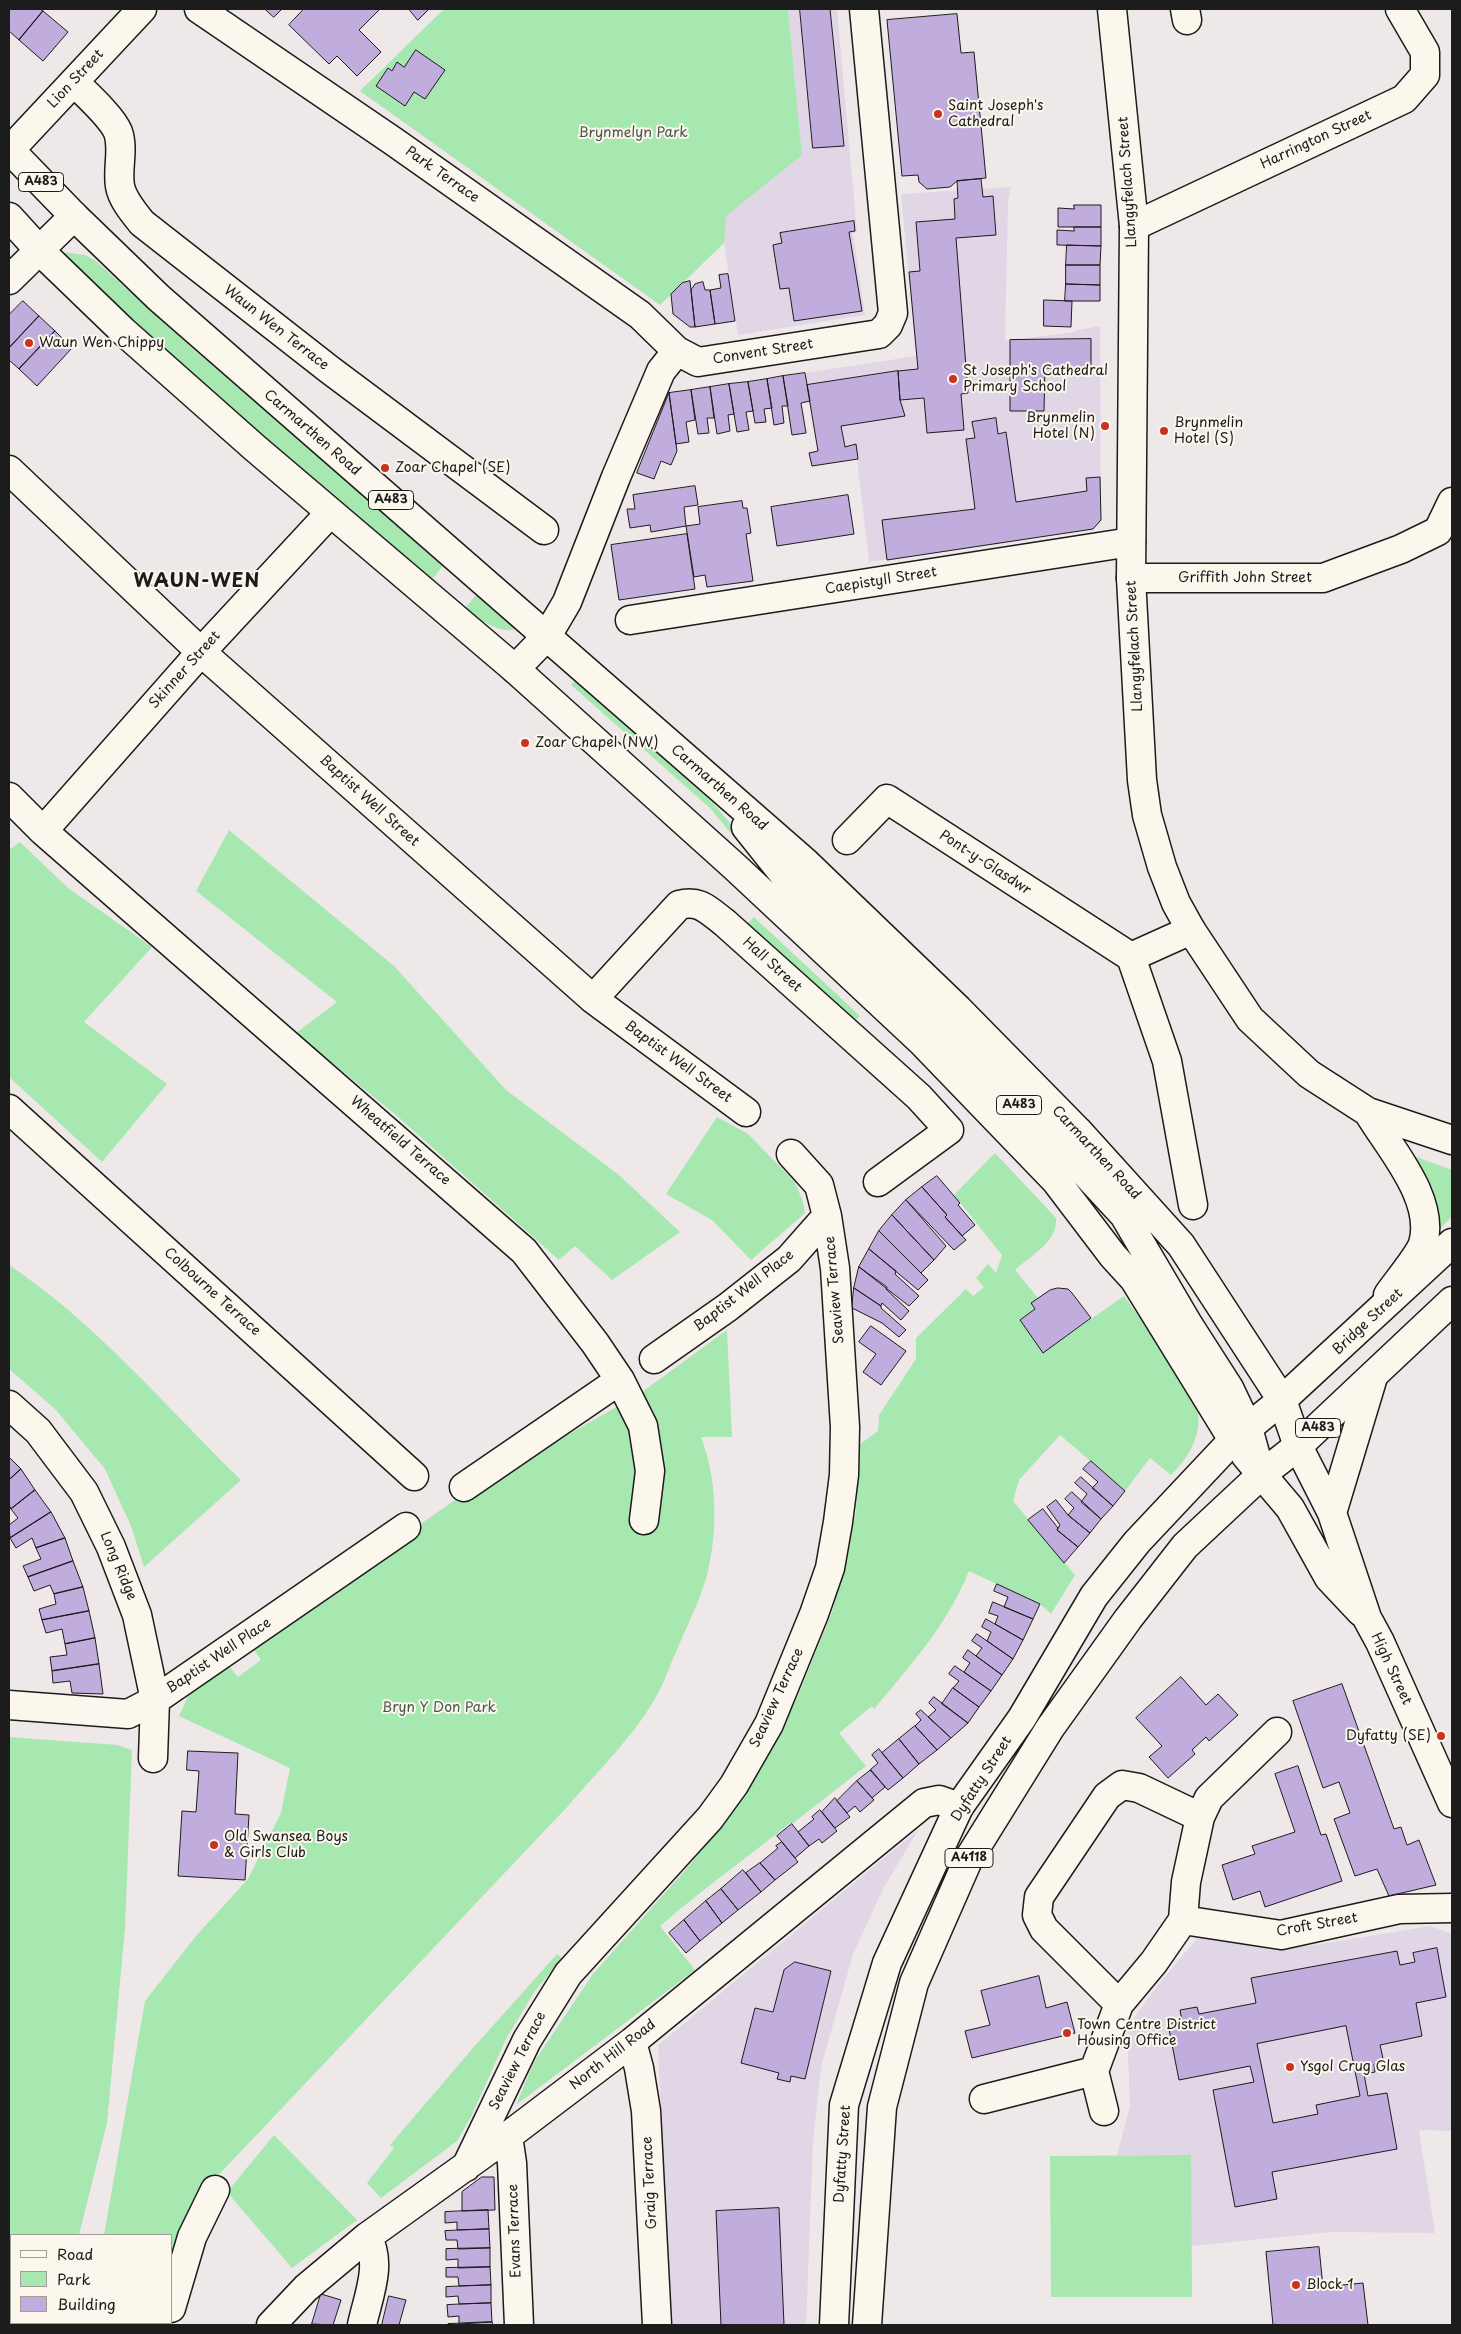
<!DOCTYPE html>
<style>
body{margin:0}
#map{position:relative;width:1461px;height:2334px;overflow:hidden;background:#efe8e9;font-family:"Playpen Sans",sans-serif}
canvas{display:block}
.frame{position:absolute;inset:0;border:10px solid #1c1c1c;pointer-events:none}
.legend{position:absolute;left:10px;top:2234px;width:162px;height:90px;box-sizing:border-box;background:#fbf7ec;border:1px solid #a29f99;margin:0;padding:6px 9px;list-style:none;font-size:15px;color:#1c1c1c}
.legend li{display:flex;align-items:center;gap:10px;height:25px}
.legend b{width:25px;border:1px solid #a29f99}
</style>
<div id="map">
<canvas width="1461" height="2334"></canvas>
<div class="frame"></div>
<ul class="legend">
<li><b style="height:6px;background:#fbf7ec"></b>Road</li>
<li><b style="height:14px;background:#a7e7b0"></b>Park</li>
<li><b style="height:14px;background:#c0addd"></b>Building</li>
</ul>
</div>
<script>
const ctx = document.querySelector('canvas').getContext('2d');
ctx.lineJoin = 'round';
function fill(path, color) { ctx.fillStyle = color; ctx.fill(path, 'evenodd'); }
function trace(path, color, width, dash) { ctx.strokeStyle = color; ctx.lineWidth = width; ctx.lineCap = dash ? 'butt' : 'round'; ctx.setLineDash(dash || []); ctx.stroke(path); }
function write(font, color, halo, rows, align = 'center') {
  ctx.font = font + ' "Playpen Sans",sans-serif'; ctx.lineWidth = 4; ctx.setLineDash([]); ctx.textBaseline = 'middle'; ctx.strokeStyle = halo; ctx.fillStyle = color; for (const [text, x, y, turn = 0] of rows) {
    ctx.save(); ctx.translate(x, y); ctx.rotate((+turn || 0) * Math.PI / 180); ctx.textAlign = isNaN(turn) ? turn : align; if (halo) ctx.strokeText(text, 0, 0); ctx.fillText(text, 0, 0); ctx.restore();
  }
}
const built = new Path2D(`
 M788,9H837L857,232L853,233L865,315L738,335L724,243L725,216L802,155Z
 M1011,187L1008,202L1005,341L1075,332L1077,330L1100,326L1101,520L1093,529L869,562L857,459L812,466L809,453L818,451L805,373L916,356L901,194Z
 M918,1830L883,1889L853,1954L821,2067L813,2142L806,2325H670L658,2045Z
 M1430,1926L1452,1934V2131L1419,2130L1435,2233L1331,2232L1191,2246V2156L1117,2155L1130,2106L1127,2028L1157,1986L1200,1935L1288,1948L1315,1945Z`);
const green = new Path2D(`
 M444,9H788L802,155L726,216L724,243L660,305L360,91Z
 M62,252L85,255L96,261L193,349L444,564L431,581L140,331L87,282Z
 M477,594L516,626L515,629C500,635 476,617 465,608Z
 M575,680L713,803L776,877L791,900L771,882L710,808L571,685Z
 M229,830L394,966L506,1090L619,1175L680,1232L612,1280L575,1246L559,1260L397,1116L296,1033L337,1002L196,891Z
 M20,842L68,888L152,947L84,1022L167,1084L102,1162L9,1077V850Z
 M754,917L860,1016L853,1023L747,924Z
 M717,1117L748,1134L795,1182L803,1202L805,1213L751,1260L712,1220L666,1194Z
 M995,1153L1056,1218C1058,1242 1031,1255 1015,1270L1038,1298L1031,1303L1035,1309L1020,1320L1044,1352L1124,1296C1147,1327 1168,1356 1186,1390C1190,1397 1198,1406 1198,1414C1201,1437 1187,1460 1171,1475L1150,1458L1125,1491L1060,1435L1019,1480L1013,1501L1075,1575L1051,1614L1040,1604L969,1571C947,1625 911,1665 874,1709L872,1706L839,1733L866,1766L792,1824L790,1823C747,1858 701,1890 660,1926L695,1970L516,2105L534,2062L593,1974L688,1867L742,1800L769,1755L799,1693L832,1612L856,1513L859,1445L878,1431L879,1415L916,1359V1338L966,1289L973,1296L984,1287L976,1278L988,1264L996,1273L1002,1255L954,1195Z
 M1411,1155L1452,1170V1217L1438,1230Z
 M9,1265C96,1323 166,1407 241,1480L144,1567L131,1526L105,1469L55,1409L9,1369Z
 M727,1330L732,1437H701C717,1479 718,1527 708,1571C702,1596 689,1621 679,1645C671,1662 665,1681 656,1697C633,1737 598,1771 568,1806L211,2183L176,2253L171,2252V2235H104L145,2001L196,1936L248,1879L281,1813L290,1768L179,1716L190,1692L228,1665L238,1677L261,1660L250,1644L469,1490L638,1395Z
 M9,1737L117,1745L132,1750L125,1928L107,2123L79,2235H11V2323H25L23,2325H9Z
 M557,1954L562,1958L535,1991L506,2039L471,2117L457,2141L381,2198L367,2183L394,2148L390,2145L473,2048Z
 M274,2135L357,2220L292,2268L227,2192Z
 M1191,2155L1192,2297H1051L1050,2156Z`);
const building = new Path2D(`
 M40,9L43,11L19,40L9,31V9Z
 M265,9H282L274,17Z
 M304,9H380L359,30L381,52L357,76L337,56L329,64L289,25Z
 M409,9H429L418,20Z
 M800,9H830L844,146L813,148Z
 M43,11L68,32L43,61L19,40Z
 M957,14L961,53L974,52L986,178L957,181L950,187L927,189L919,182L918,175L902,176L887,20Z
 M416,50L445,70L425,99L414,92L405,106L376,86L388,68L392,71L397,62L404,67Z
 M981,179L983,197L993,196L996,235L956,238L968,393L961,394L964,430L927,433L924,398L900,400L898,371L918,369L909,272L920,271L916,222L955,219L954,199L958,198L957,181Z
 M1074,205H1101V227H1058V208L1074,209Z
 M854,221L855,231L849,232L862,311L794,321L789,288L780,289L773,245L782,243L780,233Z
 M1074,227H1101V246L1057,245V230L1074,231Z
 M1067,245L1101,246L1100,265H1066Z
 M1066,265H1100V285L1066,284Z
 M728,274L735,321L715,324L710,290L721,288L719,275Z
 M690,281L695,327H690L673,314L671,294L682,283Z
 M703,282L705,290H710L715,324L695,327L691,290L695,284Z
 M1066,284L1100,285V301H1065Z
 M1044,300L1072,301L1071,327L1044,326Z
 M23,301L39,316L9,348V315Z
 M39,316L55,331L19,369L9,360V348Z
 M55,331L72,348L37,386L19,369Z
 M1091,339V369L1045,368L1044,411H1010V340Z
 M898,371L900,400L905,416L841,426L845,447L856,444L858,459L812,466L809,453L818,451L807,385Z
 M805,373L810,401L801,403L806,433L792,435L783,376Z
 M783,376L788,406H782L784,423L774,425L767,379Z
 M767,379L772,408L764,409L766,422L755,423L748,382Z
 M748,382L753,411L746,412L749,430L737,432L729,384Z
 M729,384L734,414L728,415L730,431L717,434L710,387Z
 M710,387L714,418H707L709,433L698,434L691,390Z
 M691,390L695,420L686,422L689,442L676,444L669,393Z
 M669,393L677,451L671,465L661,461L654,479L637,473Z
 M996,418L998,434L1006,432L1016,502L1087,491L1086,478L1100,477L1101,520L1093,529L887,560L882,520L975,509L966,439L975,438L972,422Z
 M695,486L698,505L684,507L686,526L651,532L650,525L630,528L627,509H635L633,495Z
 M848,495L854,534L777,546L771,507Z
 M742,501L743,508H747L751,533L746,534L753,581L707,587L705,575L694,577L686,526L700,524L698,507Z
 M687,534L695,589L619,600L611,545Z
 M937,1176L960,1203L958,1205L975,1225L962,1236L945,1217L947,1215L922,1187Z
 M922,1187L947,1215L945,1217L966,1240L954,1250L906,1200Z
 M906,1200L946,1246L934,1260L892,1215Z
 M892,1215L934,1260L921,1273L879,1231Z
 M879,1231L928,1280L918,1290L869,1249Z
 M869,1249L896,1271L895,1274L919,1296L909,1306L859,1267Z
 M859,1267L887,1287L886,1289L909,1311L901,1320L882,1303L881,1306L854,1288Z
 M854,1288L881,1306V1308L906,1330L899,1337L882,1323L852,1308Z
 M1058,1288L1068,1289L1072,1293L1091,1318L1043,1353L1020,1320L1035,1309L1031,1303L1050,1290Z
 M871,1326L906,1351L881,1385L863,1372L876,1354L859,1342Z
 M9,1457L21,1469L9,1480Z
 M1091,1461L1125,1491L1113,1506L1092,1488L1098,1482L1083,1469Z
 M21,1469L35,1490L11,1509L9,1505V1480Z
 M1081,1477L1113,1506L1101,1519L1081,1502L1087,1494L1075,1483Z
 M35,1490L51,1512L10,1538L9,1525L18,1518L11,1509Z
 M1072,1492L1101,1519L1090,1533L1068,1515L1074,1508L1065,1499Z
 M1056,1500L1068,1515L1090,1533L1078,1547L1057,1530L1060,1525L1047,1507Z
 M1043,1509L1058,1528L1057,1530L1078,1547L1064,1563L1028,1520Z
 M51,1512L65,1538L36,1548L32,1538L16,1548L10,1538Z
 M65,1538L73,1561L28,1577L23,1566L41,1559L36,1548Z
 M73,1561L83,1587L54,1594L50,1585L34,1591L28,1577Z
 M997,1584L1040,1604L1033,1619L1004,1607L1008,1597L994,1591Z
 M83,1587L89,1611L42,1620L39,1609L56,1604L54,1594Z
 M993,1602L1033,1619L1023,1640L995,1624L998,1616L989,1613Z
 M89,1611L95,1638L65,1644L62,1629L46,1633L42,1620Z
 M986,1619L1023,1640L1013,1659L987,1641L991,1632L982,1627Z
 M977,1634L1013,1659L1002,1675L976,1656L982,1648L972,1641Z
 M95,1638L99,1664L52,1671L50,1657L67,1655L65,1644Z
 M968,1650L1002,1675L991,1691L964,1672L970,1663L963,1658Z
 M99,1664L103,1694L72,1693L70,1681L53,1683L52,1671Z
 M955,1666L991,1691L979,1707L953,1688L959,1681L949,1674Z
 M1181,1677L1206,1705L1218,1694L1238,1715L1209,1741L1206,1737L1192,1750L1195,1754L1168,1778L1149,1757L1162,1746L1136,1718Z
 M1342,1684L1394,1829L1401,1827L1407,1845L1419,1840L1436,1885L1389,1896L1377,1869L1355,1876L1334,1819L1350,1813L1339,1782L1323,1788L1293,1701Z
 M953,1688L979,1707L968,1723L942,1704Z
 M934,1697L968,1723L951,1738L928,1717L936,1710L929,1703Z
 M921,1710L951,1738L937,1750L915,1726L921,1720L916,1714Z
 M915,1726L937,1750L919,1764L899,1739Z
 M899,1739L919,1764L903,1778L882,1753Z
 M879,1749L903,1778L888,1790L870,1770L878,1763L872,1755Z
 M188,1751L238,1753L235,1814L249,1815L245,1880L178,1876L182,1811L196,1812L199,1771L187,1770Z
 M1298,1766L1321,1835L1326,1834L1342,1881L1265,1907L1260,1891L1233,1900L1222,1865L1255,1854L1252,1846L1295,1832L1275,1774Z
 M871,1770L885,1787L872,1798L857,1781Z
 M857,1781L874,1800L860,1812L855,1806L847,1813L837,1801Z
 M835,1798L850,1817L835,1828L822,1812Z
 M820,1810L837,1831L822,1843L819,1839L809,1846L798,1832L814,1819L812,1817Z
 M792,1824L809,1846L795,1858L777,1836Z
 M782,1842L798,1862L775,1880L760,1863L778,1848L776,1846Z
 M760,1863L775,1880L761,1892L746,1873Z
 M743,1870L761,1892L738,1910L721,1889Z
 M721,1889L738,1910L722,1923L706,1901Z
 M706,1901L722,1923L700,1941L684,1920Z
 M684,1920L700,1941L686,1953L669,1933Z
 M1437,1948L1446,1997L1416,2003L1422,2036L1380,2045L1384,2063L1374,2064L1375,2072L1364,2074L1368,2096L1387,2093L1397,2149L1272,2172L1277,2199L1235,2207L1213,2090L1254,2082L1250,2066L1179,2080L1168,2024L1182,2021L1180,2010L1197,2007L1199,2014L1256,2003L1251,1978L1397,1951L1400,1965L1415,1962L1413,1953ZM1346,2026L1360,2096L1316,2105L1318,2114L1273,2123L1257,2044Z
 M795,1962L831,1971L805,2079L791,2076L790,2082L777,2079L779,2073L741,2063L755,2008L773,2012L784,1970Z
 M1039,1976L1046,2008L1067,2002L1075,2033L972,2058L965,2031L990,2025L981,1991Z
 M482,2177H494L495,2210L462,2211V2192Z
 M779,2208L784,2325H721L716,2211Z
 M488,2210L489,2229L457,2230V2222L445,2223V2212Z
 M489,2229L490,2248L458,2249L457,2240H446L445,2231Z
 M1319,2247L1323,2287L1363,2283L1368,2325H1273L1266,2252Z
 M490,2248V2267L458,2268V2259L446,2260V2249Z
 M490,2267L491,2285L459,2286L458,2277H446V2268Z
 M491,2285V2303L459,2304L458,2296L446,2297V2287Z
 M321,2294L341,2300L333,2325L312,2324Z
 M389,2296L406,2300L399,2325H382Z
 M491,2303L492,2322L459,2324V2316L448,2317L447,2305Z
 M492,2322L493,2325H448V2324Z`);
const street = new Path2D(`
 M199,9L393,141L640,315L677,351L698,362L879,334L888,325L893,313L864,9
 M1185,9L1187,20
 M74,82C86,94 112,117 118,132C124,149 117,169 120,186C122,199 134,213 142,223L330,370L544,530
 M10,150L142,9
 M1134,226L1404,99L1425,75V52L1400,9
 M9,280L74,216
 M9,470L201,652L593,999L746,1112
 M1131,578H1323L1401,549L1438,531L1452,502
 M630,620L1131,542
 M515,669L547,636L567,602L616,477L661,371L677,351
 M9,797L43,831L524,1251L595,1343L620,1380L643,1426L650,1471L644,1520
 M43,831L201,652L330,513
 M847,840L887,799L1131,957
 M1191,930L1131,957L1167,1061L1193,1205
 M593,999L679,905C700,899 709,911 725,923L919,1097L949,1130L878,1182
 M9,1109L414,1476
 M654,1359L728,1307L789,1259L827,1216
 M9,1405L38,1431L84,1492L111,1547L137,1615L155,1700L153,1758
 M464,1487L620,1380
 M9,1705L128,1714L155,1700L406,1527
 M1183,1920L1186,1882L1200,1817L1209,1798L1277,1732
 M1119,2004L1044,1929L1037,1915L1039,1897L1107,1796L1122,1785L1139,1788L1200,1817
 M632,2042L639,2068L646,2111L657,2325
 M984,2099L1094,2071
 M1104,2111L1094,2071L1119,2004L1154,1962L1183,1920L1281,1935L1399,1909L1452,1908
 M508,2136L512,2163L519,2325
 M466,2167L527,2040L568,1974L710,1818L734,1785L769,1724L814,1614L830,1568L838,1522L844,1475L845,1427L835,1268L827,1216L819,1185L791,1154
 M171,2308L192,2237L215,2190
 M271,2325L306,2288L367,2237L508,2136L632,2042L924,1803L939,1800L959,1807
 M362,2325C368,2297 383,2263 367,2237`);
const secondary = new Path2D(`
 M1112,9L1134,226L1131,578L1142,780L1147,815L1162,867L1176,903L1191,930L1250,1019L1309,1074L1368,1112L1452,1140
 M1368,1112C1390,1149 1436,1199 1423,1244C1419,1256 1396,1283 1388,1295
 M1282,1400L1298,1446L1332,1513L1367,1618L1380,1642L1452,1803
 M1246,1456L1290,1508L1329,1578L1361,1612
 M1332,1513L1373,1377`);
const primary = new Path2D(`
 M9,149L74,216L159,298L805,862L958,1009L1077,1130L1181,1245L1282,1400
 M9,217L39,250L123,331L255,448L515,669L735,867L922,1042L1056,1181L1113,1256L1134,1279L1233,1440
 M746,827L789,881L897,982L1060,1146L1124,1215L1188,1324L1229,1388L1248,1428L1261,1475
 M834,2325L844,2105L887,1963L959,1807L1022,1718L1094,1596L1137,1542L1233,1440L1282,1400L1452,1243
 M867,2325L882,2107L914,1983L968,1860L1050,1728L1128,1619L1185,1546L1261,1475L1298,1446L1452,1301`);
const markers = [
 [938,114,5,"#c8321e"],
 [29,343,5,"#c8321e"],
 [953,379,5,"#c8321e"],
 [1105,426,5,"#c8321e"],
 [1164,431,5,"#c8321e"],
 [385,468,5,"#c8321e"],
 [525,743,5,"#c8321e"],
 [1441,1736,5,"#c8321e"],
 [214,1845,5,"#c8321e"],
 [1067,2033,5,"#c8321e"],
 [1290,2067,5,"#c8321e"],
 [1296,2285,5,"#c8321e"]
];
const shields = [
 [41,182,45],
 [391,500,45],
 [1019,1105,45],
 [1318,1428,45],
 [969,1858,48]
];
const shieldNames = [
 ["A483",41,182],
 ["A483",391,500],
 ["A483",1019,1105],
 ["A483",1318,1428],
 ["A4118",969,1858]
];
const streetNames = [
 ["Lion Street",76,79,-47],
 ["Harrington Street",1316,140,-25],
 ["Park Terrace",442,175,35],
 ["Llangyfelach Street",1128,182,-94],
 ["Waun Wen Terrace",276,328,38],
 ["Convent Street",763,352,-9],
 ["Carmarthen Road",312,433,41],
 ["Griffith John Street",1245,578],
 ["Caepistyll Street",881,581,-9],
 ["Llangyfelach Street",1135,646,-93],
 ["Skinner Street",185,670,-48],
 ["Carmarthen Road",719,788,41],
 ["Baptist Well Street",369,801,42],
 ["Pont-y-Glasdwr",985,863,33],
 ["Hall Street",772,965,42],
 ["Baptist Well Street",678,1062,36],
 ["Wheatfield Terrace",400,1141,41],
 ["Carmarthen Road",1096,1153,47],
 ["Seaview Terrace",835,1290,-95],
 ["Baptist Well Place",744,1291,-38],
 ["Colbourne Terrace",212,1292,42],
 ["Bridge Street",1368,1322,-43],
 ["Long Ridge",118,1566,67],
 ["Baptist Well Place",219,1656,-34],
 ["High Street",1391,1669,65],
 ["Seaview Terrace",777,1698,-65],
 ["Dyfatty Street",982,1779,-57],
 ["Croft Street",1317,1925,-10],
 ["North Hill Road",613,2055,-38],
 ["Seaview Terrace",518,2061,-63],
 ["Dyfatty Street",843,2154,-86],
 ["Graig Terrace",650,2183,-93],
 ["Evans Terrace",515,2231,-92]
];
const poiNames = [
 ["Saint Joseph's",948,106],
 ["Cathedral",948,122],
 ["Waun Wen Chippy",39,343],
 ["St Joseph's Cathedral",963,371],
 ["Primary School",963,387],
 ["Brynmelin",1095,418,"right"],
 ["Hotel (N)",1095,434,"right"],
 ["Brynmelin",1174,423],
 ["Hotel (S)",1174,439],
 ["Zoar Chapel (SE)",395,468],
 ["Zoar Chapel (NW)",535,743],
 ["Dyfatty (SE)",1431,1736,"right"],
 ["Old Swansea Boys",224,1837],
 ["& Girls Club",224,1853],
 ["Town Centre District",1077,2025],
 ["Housing Office",1077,2041],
 ["Ysgol Crug Glas",1300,2067],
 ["Block 1",1306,2285]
];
const parkNames = [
 ["Brynmelyn Park",633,133],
 ["Bryn Y Don Park",439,1708]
];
const districtNames = [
 ["WAUN-WEN",197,582]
];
fill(built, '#e1d6e5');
fill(green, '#a7e7b0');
fill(building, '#c0addd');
trace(building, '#1c1c1c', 1);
trace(street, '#1c1c1c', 31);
trace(secondary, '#1c1c1c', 31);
trace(primary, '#1c1c1c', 31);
trace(street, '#fbf7ec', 28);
trace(secondary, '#fbf7ec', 28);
trace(primary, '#fbf7ec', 28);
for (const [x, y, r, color] of markers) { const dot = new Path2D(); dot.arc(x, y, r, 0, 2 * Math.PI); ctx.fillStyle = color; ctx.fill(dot); trace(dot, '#fbf7ec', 2); }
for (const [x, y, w] of shields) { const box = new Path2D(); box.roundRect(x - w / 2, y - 9.5, w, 19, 4); ctx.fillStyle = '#fbf7ec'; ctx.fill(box); trace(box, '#1c1c1c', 1); }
write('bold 12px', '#1c1c1c', null, shieldNames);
write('14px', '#1c1c1c', '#fbf7ec', streetNames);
write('14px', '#1c1c1c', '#fbf7ec', poiNames, 'left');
write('14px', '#465948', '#fbf7ec', parkNames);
ctx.letterSpacing = '1px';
write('bold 19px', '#1c1c1c', '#fbf7ec', districtNames);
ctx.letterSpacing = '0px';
</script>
